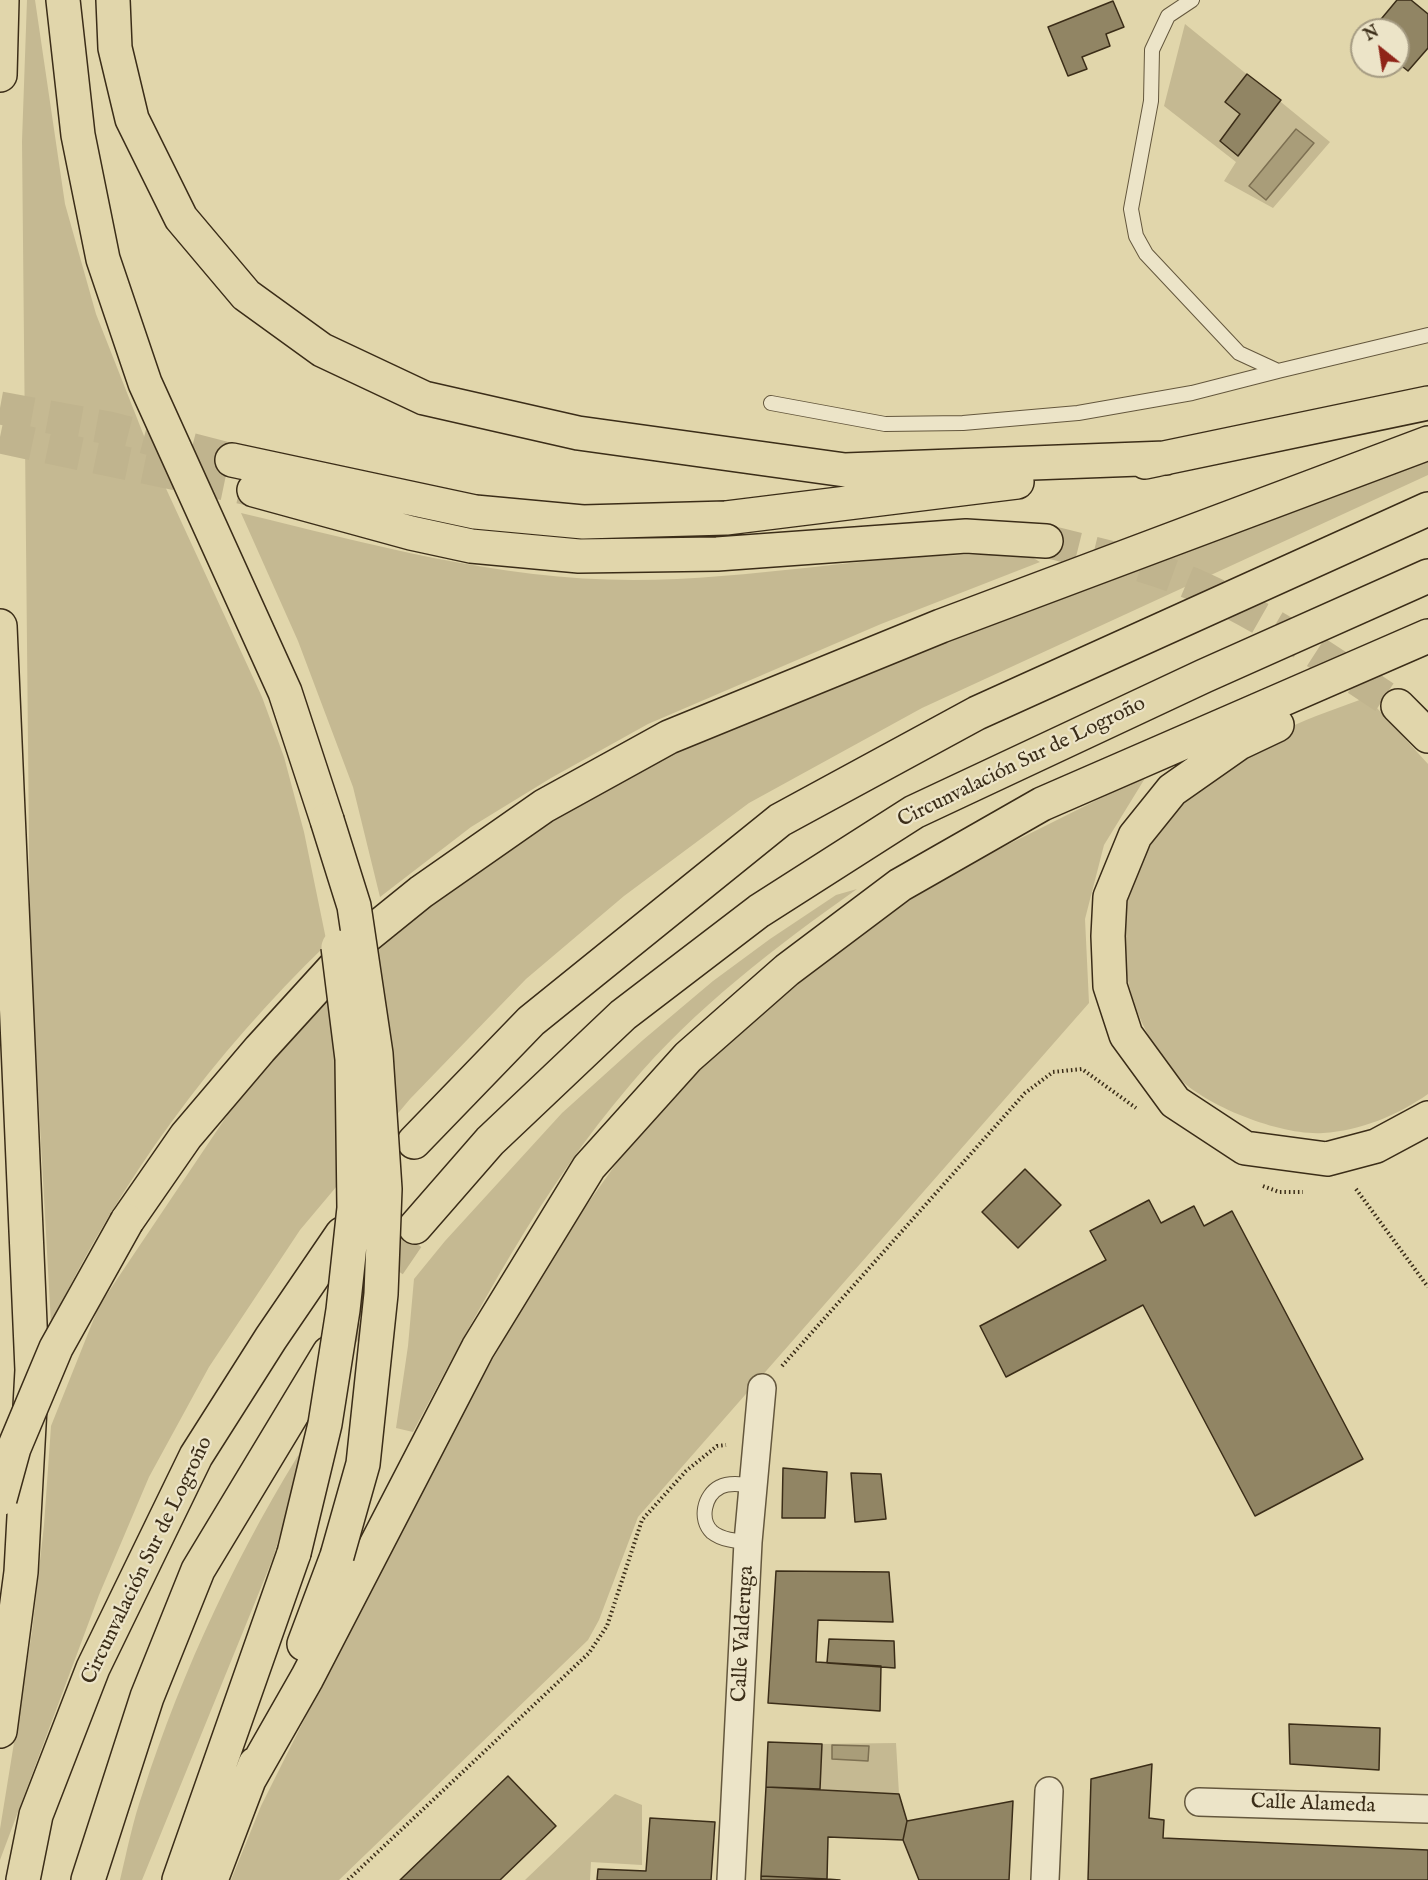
<!DOCTYPE html>
<meta charset="utf-8">
<style>
body{margin:0}
#map{position:relative;width:1428px;height:1880px;overflow:hidden;background:#e1d6ab;font-family:"IM FELL English",serif}
canvas{display:block}
.north{position:absolute;left:1350px;top:18px;width:60px;height:60px;box-sizing:border-box;background:#ece4c8;border:2px solid #a59b82;border-radius:50%;rotate:330deg;font-size:16px;font-weight:700;line-height:24px;text-align:center;color:#3b2d18}
.north::after{content:'';display:block;margin:auto;width:21px;height:27px;background:#8f2418;clip-path:polygon(50% 0,100% 100%,50% 72%,0 100%)}
</style>
<div id="map">
<canvas width="1428" height="1880"></canvas>
<div class="north">N</div>
</div>
<script>
const ctx = document.querySelector('canvas').getContext('2d');
ctx.lineJoin = 'round';
function fill(path, color) { ctx.fillStyle = color; ctx.fill(path, 'evenodd'); }
function trace(path, color, width, dash) { ctx.strokeStyle = color; ctx.lineWidth = width; ctx.lineCap = dash ? 'butt' : 'round'; ctx.setLineDash(dash || []); ctx.stroke(path); }
function write(font, color, halo, rows, align = 'center') {
  ctx.font = font + ' "IM FELL English",serif'; ctx.lineWidth = 4.5; ctx.setLineDash([]); ctx.textBaseline = 'middle'; ctx.strokeStyle = halo; ctx.fillStyle = color; for (const [text, x, y, turn = 0] of rows) {
    ctx.save(); ctx.translate(x, y); ctx.rotate((+turn || 0) * Math.PI / 180); ctx.textAlign = isNaN(turn) ? turn : align; if (halo) ctx.strokeText(text, 0, 0); ctx.fillText(text, 0, 0); ctx.restore();
  }
}
const green = new Path2D(`
 M27,0H35L65,204L96,314L157,469L262,697L284,757L304,832L327,944C213,1054 119,1181 51,1324L30,945L22,141Z
 M1185,24L1330,142L1273,208L1224,181L1236,162L1164,106Z
 M1428,459V475L922,708L749,803L624,896L526,979L410,1099L300,1230L209,1367L149,1477L99,1595L0,1860V1829L32,1632L44,1525L51,1426L99,1306L265,1059L386,938L523,835L659,759L882,661Z
 M241,513C370,544 499,580 633,580C766,580 898,548 1030,556L1040,562L881,624L648,724L551,778L471,827L380,897L353,787L298,641Z
 M1367,697L1428,764V1094C1398,1115 1360,1131 1323,1133C1281,1136 1201,1105 1174,1073C1103,988 1107,871 1187,794C1198,784 1213,777 1225,769C1245,756 1265,741 1287,729C1312,716 1340,708 1367,697Z
 M1147,775L1104,845L1085,919L1089,1003L638,1517L599,1620L588,1640L339,1880H231L261,1806L366,1596L460,1417L554,1251L645,1123L736,1025L844,940L975,861Z
 M857,889C775,947 695,1008 630,1085C541,1189 477,1312 413,1432L396,1428L408,1346L414,1279L445,1241L562,1113L643,1040L713,981L770,939L836,895Z
 M309,1438L273,1558L142,1880H120C127,1851 133,1820 143,1792C182,1670 241,1545 309,1438Z
 M896,1743L899,1794L820,1789L822,1744Z
 M615,1794L642,1805V1865L591,1862L590,1880H525Z`);
const water = new Path2D(`
 M1296,129L1314,143L1266,200L1249,186Z
 M832,1745L869,1746L868,1761L832,1759Z`);
const building = new Path2D(`
 M1397,0H1411L1428,14V48L1408,71L1398,63V30H1372Z
 M1113,1L1124,27L1106,34L1110,46L1082,57L1087,69L1068,76L1048,27Z
 M1247,74L1281,100L1238,156L1220,141L1240,114L1225,102Z
 M1025,1169L1061,1205L1018,1248L982,1212Z
 M1149,1200L1161,1223L1194,1206L1204,1226L1232,1211L1363,1459L1255,1516L1143,1305L1006,1377L980,1326L1106,1260L1090,1231Z
 M783,1468L827,1472L825,1518H782Z
 M851,1473L881,1474L886,1519L855,1522Z
 M776,1571L889,1572L893,1622L818,1620L816,1662L881,1666L880,1711L768,1703Z
 M829,1639L894,1641L895,1668L827,1663Z
 M1289,1724L1380,1728L1379,1770L1290,1764Z
 M768,1742L822,1744L820,1789L766,1787Z
 M1152,1764L1149,1818L1164,1820L1163,1838L1428,1850V1880H1088L1091,1779Z
 M508,1776L556,1826L500,1880H400Z
 M766,1787L899,1794L907,1821L903,1840L828,1837L827,1879L761,1876Z
 M1013,1801L1009,1880H919L903,1840L907,1821Z
 M650,1818L715,1822L711,1880H597L598,1869L646,1871Z
 M761,1876L827,1879L840,1880H761Z`);
const motorwayTunnel = new Path2D(`
 M0,408L109,428L232,460
 M0,437L254,490
 M1046,541C1095,554 1148,564 1195,585C1267,617 1332,663 1398,706
 M334,1346L415,1227`);
const path = new Path2D(`
 M1263,1186L1279,1192H1303
 M1356,1189L1428,1287
 M782,1366L1025,1093L1053,1072L1082,1069L1136,1108
 M348,1880L589,1653L607,1626L642,1520L686,1471L717,1446L726,1445`);
const service = new Path2D(`
 M1192,0L1168,16L1152,50L1151,101L1131,209L1136,236L1146,254L1239,353L1278,371L1428,335
 M771,403L885,424L963,423L1078,413L1192,393L1278,371
 M748,1542C736,1541 722,1540 712,1532C699,1520 704,1495 720,1487C729,1482 743,1484 753,1486`);
const minor = new Path2D(`
 M1199,1802L1428,1809
 M731,1880L748,1542L762,1388
 M1045,1880L1049,1791`);
const motorway = new Path2D(`
 M63,0L78,135L103,259L145,383L285,692L327,820
 M113,0L115,48L132,119L181,218L246,295L322,350L424,398L578,433L845,470L1166,458
 M0,75L2,0
 M232,460L475,512L583,522L726,518L1017,482
 M1145,462L1428,403
 M254,490L411,533L471,546L579,556L717,554L966,536L1046,541
 M0,626L32,1370L21,1572L0,1731
 M1398,706L1428,736
 M1277,725L1239,743L1172,790L1135,836L1110,897L1108,936L1110,986L1126,1035L1175,1102L1245,1148L1327,1159L1376,1146L1428,1118
 M414,1142L531,1021L780,820L977,713L1428,509
 M127,1221L186,1136L260,1049L353,947L421,892L544,806L669,737L941,626L1428,443
 M415,1227L490,1141L623,1015L759,911L914,812L1204,676L1428,576
 M304,1644L337,1556
 M246,1785L307,1678L478,1348L589,1167L688,1057L787,970L900,885L1042,804L1428,636
 M23,1880L36,1815L93,1668L196,1456L271,1338L342,1234
 M88,1880L147,1697L198,1570L329,1353
 M179,1880L294,1553
 M211,1880L255,1764`);
const motorwayBridge = new Path2D(`
 M327,820L354,906L376,1054L385,1189L381,1294L363,1464L337,1556
 M0,1499L14,1448L56,1348L127,1221
 M294,1553L325,1424L343,1310L354,1208L352,1059L338,947`);
const streetNames = [
 ["Circunvalación Sur de Logroño",1022,763,-26],
 ["Circunvalación Sur de Logroño",148,1561,-64],
 ["Calle Valderuga",744,1634,-87],
 ["Calle Alameda",1313,1805,2]
];
fill(green, '#c5b992');
fill(water, '#a99d79');
trace(water, '#7d7052', 1.5);
fill(building, '#918564');
trace(building, '#3b2d18', 1.5);
trace(motorwayTunnel, '#c0b48e', 33, [33, 16]);
trace(service, '#64573d', 16);
trace(minor, '#64573d', 30);
trace(motorway, '#3b2d18', 36);
trace(path, '#3b2d18', 4, [1.5, 3]);
trace(service, '#ece4c8', 14);
trace(minor, '#ece4c8', 27);
trace(motorway, '#e1d6ab', 33);
trace(motorwayBridge, '#3b2d18', 36, []);
trace(motorwayBridge, '#e1d6ab', 33);
write('21px', '#3b2d18', '#ece4c8', streetNames);
</script>
